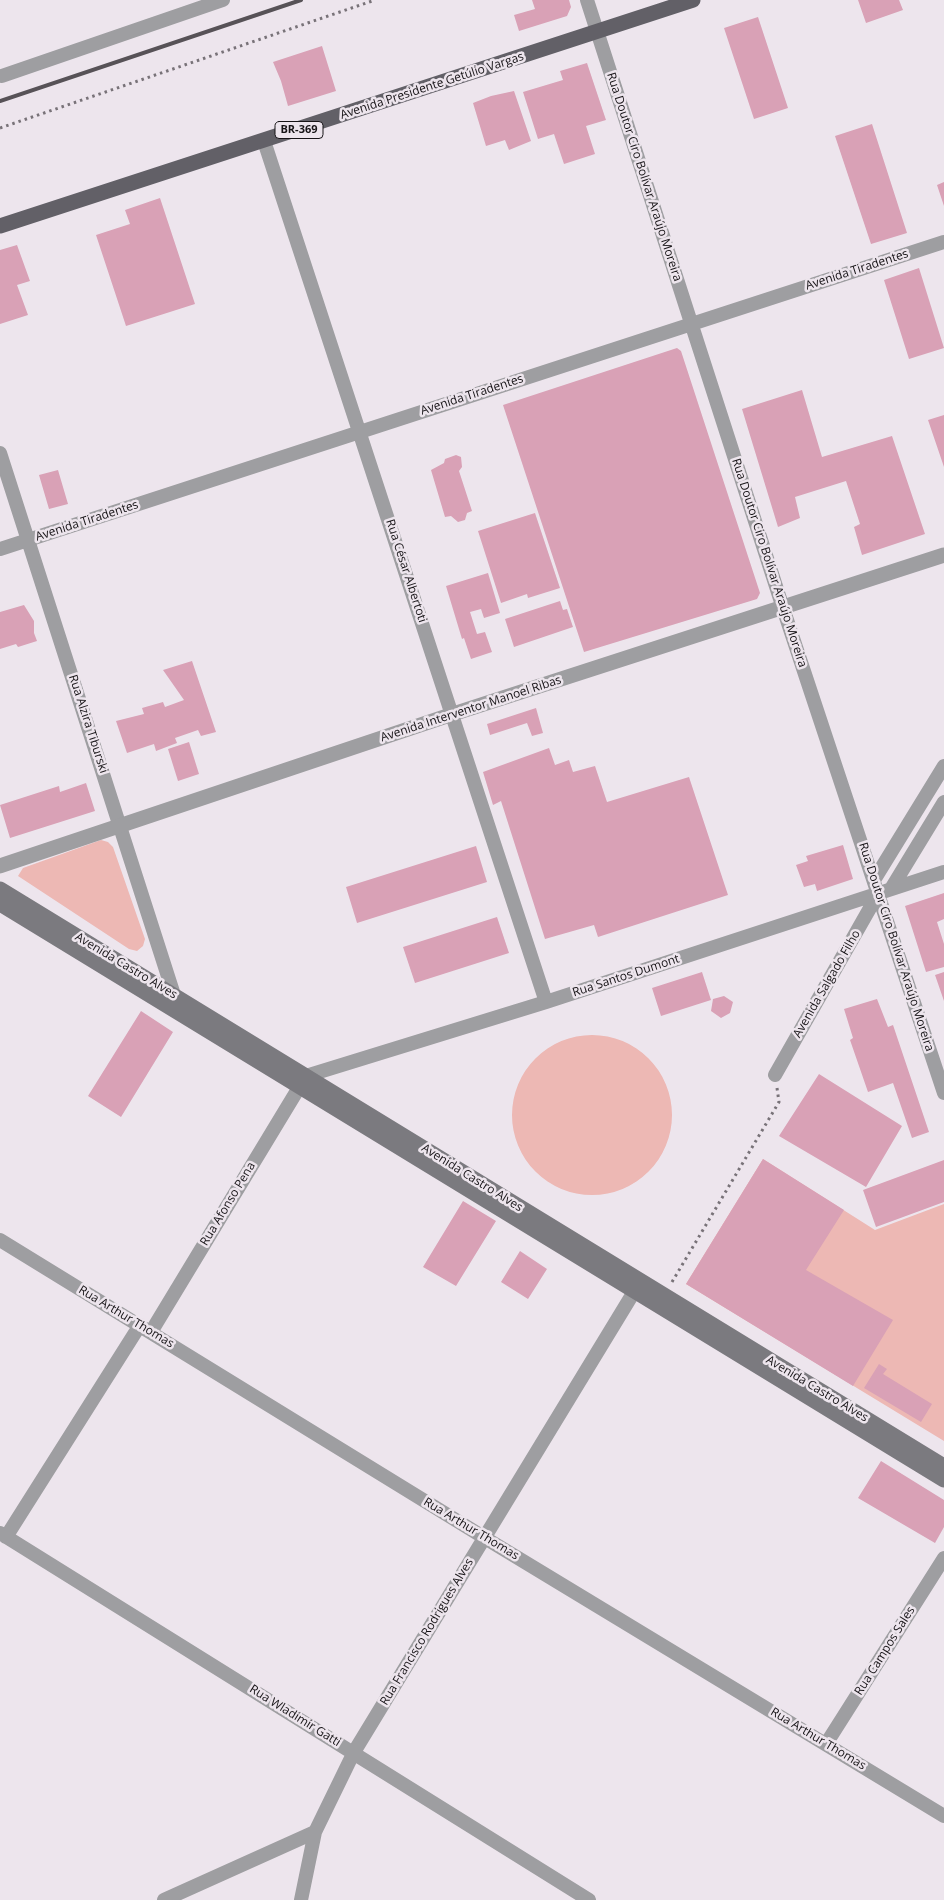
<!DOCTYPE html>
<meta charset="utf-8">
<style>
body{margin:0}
canvas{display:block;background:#ede5ed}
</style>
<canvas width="944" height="1900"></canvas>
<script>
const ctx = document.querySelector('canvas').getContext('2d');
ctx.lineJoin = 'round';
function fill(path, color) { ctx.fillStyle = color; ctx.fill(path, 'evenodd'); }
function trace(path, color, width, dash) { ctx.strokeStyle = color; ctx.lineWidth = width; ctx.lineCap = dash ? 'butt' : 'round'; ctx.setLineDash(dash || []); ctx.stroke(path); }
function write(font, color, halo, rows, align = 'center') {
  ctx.font = font + ' "Open Sans",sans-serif'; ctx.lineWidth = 5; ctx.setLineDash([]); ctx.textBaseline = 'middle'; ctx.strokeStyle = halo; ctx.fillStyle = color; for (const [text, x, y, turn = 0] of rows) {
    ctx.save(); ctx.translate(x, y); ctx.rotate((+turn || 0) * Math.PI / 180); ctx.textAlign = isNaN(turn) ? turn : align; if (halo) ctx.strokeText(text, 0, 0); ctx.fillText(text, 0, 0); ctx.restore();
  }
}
const green = new Path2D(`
 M101,840L108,842L113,847L145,939L143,946L137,951L129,949L18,876L23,868Z
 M512 1115a80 80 0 1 1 160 0a80 80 0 1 1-160 0Z
 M763,1159L875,1230L944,1204V1441L686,1284Z`);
const building = new Path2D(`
 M532,0H569L571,7L567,16L519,31L514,15L535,9Z
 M858,0H899L903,10L866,23Z
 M758,17L788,108L754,119L724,28Z
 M322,46L336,91L288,106L281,81L273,62Z
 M587,63L606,120L586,126L595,154L564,164L554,134L538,139L523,92L563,80L560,71Z
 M514,91L531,141L509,150L505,140L486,146L473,103L491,96Z
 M872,124L907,233L871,244L835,136Z
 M944,182V206L937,185Z
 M160,198L195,304L126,326L96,235L130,224L125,210Z
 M17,245L30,281L17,285L28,315L0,324V250Z
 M919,268L944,348L909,359L884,280Z
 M677,348L681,351L760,593L757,599L584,652L503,405Z
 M802,390L822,457L892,436L925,534L862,555L854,527L860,524L846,481L795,497L800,518L778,527L742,409Z
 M944,415V467L928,420Z
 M456,455L461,457L462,467L459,471L472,511L467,513L465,520L458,522L451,516L445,517L431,470L444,463L445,459Z
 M58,470L68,504L49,509L39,475Z
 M535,513L560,588L528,598L527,594L501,603L478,531Z
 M488,573L500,613L484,618L481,609L470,612L477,634L485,632L492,652L471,659L464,638L462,639L446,586Z
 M560,601L563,610L567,609L573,627L514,647L505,619Z
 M24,605L34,621V633L37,641L18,647L16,644L0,649V612Z
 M192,661L216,732L201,736L198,730L175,738L177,743L156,751L154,744L127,753L116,721L144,714L142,708L163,702L165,707L184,700L163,670Z
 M536,708L543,733L532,736L527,723L490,735L487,724Z
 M189,742L199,774L178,781L168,749Z
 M549,748L555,765L569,760L573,772L595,766L607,802L689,777L728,895L598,937L594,925L545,939L501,801L493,805L483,772Z
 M86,783L95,811L10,838L0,805L59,786L60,792Z
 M843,845L853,879L817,891L815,884L804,887L796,865L808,861L806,856Z
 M476,846L487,882L357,923L346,887Z
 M944,893V919L937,922L944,944V967L926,972L905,906Z
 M497,917L509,953L415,983L403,947Z
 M702,972L711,1000L661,1016L652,988Z
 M944,972V1001L935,975Z
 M724,996L733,1002L730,1013L721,1018L711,1011L713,999Z
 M877,999L888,1027L893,1025L929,1132L912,1138L893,1083L868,1092L850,1040L853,1038L844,1009Z
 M141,1011L173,1032L121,1117L88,1096Z
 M819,1074L902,1126L866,1187L779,1136Z
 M763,1159L844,1210L806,1270L893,1320L853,1386L686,1284Z
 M944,1160V1202L876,1227L863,1190Z
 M463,1201L496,1221L456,1286L423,1267Z
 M520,1251L547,1269L528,1299L501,1282Z
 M879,1364L887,1369L883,1374L932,1404L921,1422L864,1388Z
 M881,1461L944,1500V1527L935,1543L858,1498Z`);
const path = new Path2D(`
 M0,128L375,0
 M672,1282L779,1102L777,1088`);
const minor = new Path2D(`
 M587,0L783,608L944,1093
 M2,76L223,0
 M264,141L546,1002
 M0,453L174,995L171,1001
 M0,549L944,242
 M874,880L944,766
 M891,889L944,802
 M775,1075L878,894
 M0,1240L485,1538L944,1816
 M151,1332L306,1076L546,1002L944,872
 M0,1533L589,1900
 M6,1537L140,1325
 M826,1744L944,1558
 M164,1900L315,1832
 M301,1900L315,1832L354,1752L640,1282`);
const tertiary = new Path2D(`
 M0,866L453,714L944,555`);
const secondary = new Path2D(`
 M0,889L944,1466
 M0,904L944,1480`);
const primary = new Path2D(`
 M0,226L693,0`);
const rail = new Path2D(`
 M0,101L301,0`);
const shields = [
 [299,130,48]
];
const shieldNames = [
 ["BR-369",299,130]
];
const streetNames = [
 ["Avenida Presidente Getúlio Vargas",432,86,-18],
 ["Rua Doutor Ciro Bolívar Araújo Moreira",644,177,72],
 ["Avenida Tiradentes",857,270,-18],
 ["Avenida Tiradentes",472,395,-18],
 ["Avenida Tiradentes",87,521,-18],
 ["Rua Doutor Ciro Bolívar Araújo Moreira",769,563,72],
 ["Rua César Albertoti",406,571,72],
 ["Avenida Interventor Manoel Ribas",471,709,-18],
 ["Rua Alzira Tiburski",88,724,72],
 ["Rua Doutor Ciro Bolívar Araújo Moreira",896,947,72],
 ["Avenida Castro Alves",126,966,31],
 ["Rua Santos Dumont",626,976,-18],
 ["Avenida Salgado Filho",827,984,-60],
 ["Avenida Castro Alves",472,1178,32],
 ["Rua Afonso Pena",228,1204,-59],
 ["Rua Arthur Thomas",126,1317,31],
 ["Avenida Castro Alves",817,1389,31],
 ["Rua Arthur Thomas",471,1529,31],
 ["Rua Francisco Rodrigues Alves",427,1632,-59],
 ["Rua Campos Sales",885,1651,-58],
 ["Rua Wladimir Gatti",295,1716,32],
 ["Rua Arthur Thomas",818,1739,31]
];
fill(green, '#edb8b4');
fill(building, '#d9a1b6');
trace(path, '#787278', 3, [2.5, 4]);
trace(minor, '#9e9ea1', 14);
trace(tertiary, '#9e9ea1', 15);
trace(secondary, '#7b7a7f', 15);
trace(primary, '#626067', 15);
trace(rail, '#575257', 4);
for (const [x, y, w] of shields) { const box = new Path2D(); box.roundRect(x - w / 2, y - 8.5, w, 17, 4); ctx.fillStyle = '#ede5ed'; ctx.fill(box); trace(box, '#171417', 1); }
write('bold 11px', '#171417', null, shieldNames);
write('12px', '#171417', '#ede5ed', streetNames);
</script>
